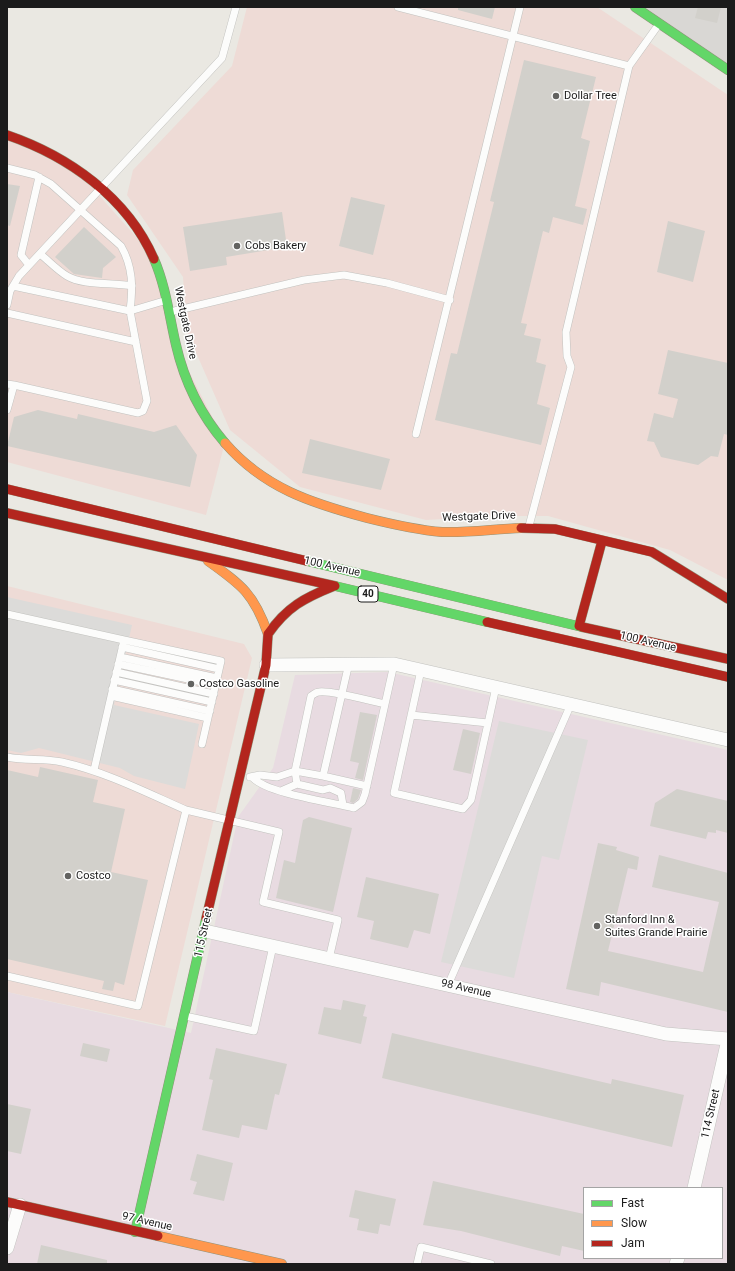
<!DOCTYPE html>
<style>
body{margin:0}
#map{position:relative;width:735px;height:1271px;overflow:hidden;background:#eae8e2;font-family:Roboto,sans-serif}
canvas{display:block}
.frame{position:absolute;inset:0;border:8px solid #1b1b1b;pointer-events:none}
.legend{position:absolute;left:583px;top:1187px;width:140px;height:72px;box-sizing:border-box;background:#fff;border:1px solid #a4a4a4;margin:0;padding:5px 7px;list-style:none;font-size:12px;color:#1b1b1b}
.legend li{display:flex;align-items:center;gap:8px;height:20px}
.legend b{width:20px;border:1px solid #a4a4a4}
</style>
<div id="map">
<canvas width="735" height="1271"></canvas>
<div class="frame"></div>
<ul class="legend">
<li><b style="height:5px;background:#63d668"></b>Fast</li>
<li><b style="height:5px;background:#ff974d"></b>Slow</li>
<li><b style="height:5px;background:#b3261e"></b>Jam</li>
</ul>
</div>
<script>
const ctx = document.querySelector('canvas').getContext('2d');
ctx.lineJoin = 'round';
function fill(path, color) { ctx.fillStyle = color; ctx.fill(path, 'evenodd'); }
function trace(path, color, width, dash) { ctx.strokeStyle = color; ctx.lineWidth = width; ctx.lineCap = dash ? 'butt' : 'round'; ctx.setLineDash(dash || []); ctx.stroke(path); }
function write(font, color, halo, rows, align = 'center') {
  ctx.font = font + ' Roboto,sans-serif'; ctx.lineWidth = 3; ctx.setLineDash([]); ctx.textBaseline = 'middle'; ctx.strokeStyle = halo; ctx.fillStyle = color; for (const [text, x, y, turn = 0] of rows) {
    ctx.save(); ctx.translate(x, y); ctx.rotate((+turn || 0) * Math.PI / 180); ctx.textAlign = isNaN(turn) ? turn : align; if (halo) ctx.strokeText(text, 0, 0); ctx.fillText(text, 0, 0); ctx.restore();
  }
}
const residential = new Path2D(`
 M635,7H728V70Z`);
const commercial = new Path2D(`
 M247,7H597L728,95V580L670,550L548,516H499L426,520L300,487L230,430L187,332L183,277L127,195L133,170L232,66Z
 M7,135L72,165L154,257L176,346L225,442L206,515L7,462Z
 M7,586L244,644L252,658L165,1026L7,992Z`);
const industrial = new Path2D(`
 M388,672L728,750V1264H7V992L191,1033L238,817L273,768L295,675ZM584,1188H722V1258H584Z`);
const parking = new Path2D(`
 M7,597L132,625L114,705L199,724L185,789L134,776L120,768L39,748L21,753L7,750Z
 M499,721L588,740L559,860L542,856L514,978L441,962Z`);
const building = new Path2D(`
 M458,7H495L492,19L458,10Z
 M698,7H721L717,23L695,18Z
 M524,60L596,77L581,138L590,141L575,206L587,209L583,225L553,217L549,233L543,231L521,323L527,324L524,335L541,339L536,362L546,365L537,404L550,408L541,445L435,420L451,353L457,354L494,202L490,201Z
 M7,184L20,186L10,226L7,225Z
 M351,197L385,205L373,255L339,246Z
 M282,212L287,247L226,257L227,265L190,271L183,227Z
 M668,221L705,231L693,282L657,272Z
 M84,227L116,257L103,268L102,278L74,274L55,257Z
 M668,350L728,363V435L724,434L718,457L711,456L698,465L661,457L654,442L647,441L654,413L673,418L678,399L658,394Z
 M38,410L77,419L78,414L154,432L176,425L197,455L190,487L7,446L14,417Z
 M310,439L390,459L381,490L302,473Z
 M360,712L377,715L363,780L355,778L359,763L350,761Z
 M463,729L480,733L471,774L453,770Z
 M40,767L98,780L93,802L125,809L111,872L148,880L124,985L115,982L113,991L102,989L104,981L7,959V770L38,777Z
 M353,788L361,790L358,799L353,803L350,802Z
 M677,789L728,801V833L716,830V833L708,832L706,839L650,826L655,803Z
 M309,817L352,828L333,912L276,898L284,860L295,863L303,820Z
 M598,843L617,847L616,850L639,857L637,870L628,868L608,951L703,972L719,902L652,887L659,855L728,873V1012L601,982L599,996L566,989Z
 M366,877L439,894L430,934L414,930L408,948L370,939L374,921L357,917Z
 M343,1000L366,1005L363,1016L367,1017L361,1044L318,1034L324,1007L341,1010Z
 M392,1033L611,1084L612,1079L684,1095L672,1147L382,1078Z
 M83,1043L110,1049L107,1062L80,1056Z
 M216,1048L287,1064L279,1095L275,1094L267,1130L242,1125L239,1138L202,1130L213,1080L209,1079Z
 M7,1104L31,1109L21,1154L7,1151Z
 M197,1154L233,1163L224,1201L193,1194L197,1182L190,1180Z
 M433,1181L584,1214V1251L562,1246L560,1256L461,1231L423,1225Z
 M355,1190L396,1199L390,1226L380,1224L378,1234L357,1230L359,1219L349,1217Z
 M41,1245L107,1260V1264H37Z`);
const lane = new Path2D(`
 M398,7L629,66
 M7,168L35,175L51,184L121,246C133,267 133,287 130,311L13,286
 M40,254C49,261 57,270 67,276C84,286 113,282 132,286
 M29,265L21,255L39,177
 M7,305L10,291L19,276L222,58L236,7
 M170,312L304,280L344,275L387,283L450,300
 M7,313L136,342
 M7,384L14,385L7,410
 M14,385L138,413L143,411L147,401L130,311L167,300
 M416,434L520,7
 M529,526L571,367L567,356L566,332L629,66L659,24
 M7,614L124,640L94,770
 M124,640L221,661L202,744
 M122,647L219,669
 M120,657L217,678
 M349,663L323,776L295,771L311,696C314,694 316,692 319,692C332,690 370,701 385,704
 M118,664L216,685
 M421,670L394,793L463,809L471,800L496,687
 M116,672L214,694
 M114,680L212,702
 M112,689L210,711
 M111,696L208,718
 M411,715L488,723
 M7,757C26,761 43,758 62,762C106,772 145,792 186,810
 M323,776L367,786
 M250,777L260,775L277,777L295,771L297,784
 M253,778C269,794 331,802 354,808L362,802L365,794L394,664
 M281,791L297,784L323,790L330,788L341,793L343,805
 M7,976L138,1006L186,810L279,832L263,902L338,920L329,959
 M448,985L571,704
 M185,1016L254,1031L273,946
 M417,1264L421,1247L491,1264`);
const street = new Path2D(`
 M266,665L394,664L728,740
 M205,931L666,1034L728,1039
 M694,1188L728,1040
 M7,1248L20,1205
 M676,1264L678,1258`);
const fast = new Path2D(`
 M635,7L728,70
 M154,259C166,287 169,315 176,345C184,380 201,415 225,443
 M307,561L582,627
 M335,586L487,622
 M135,1232L206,919`);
const slow = new Path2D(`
 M225,443C264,488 311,503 367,518C391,524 417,530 442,532C468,533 494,529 521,528
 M208,561C242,585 254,594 268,634
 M158,1236L282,1264`);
const jam = new Path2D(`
 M7,135C68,156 127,197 154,259
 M7,489L307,561
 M7,513L335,586
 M521,528L555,529L652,552L728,599
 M487,622L728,677
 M579,626L602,541
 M582,627L728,659
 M268,634C287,607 304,598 334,586
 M206,919L266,665L268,634
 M7,1202L158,1236`);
const markers = [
 [556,96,4,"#636361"],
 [237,246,4,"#636361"],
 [191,684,4,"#636361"],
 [68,876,4,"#636361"],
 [597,926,4,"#636361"]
];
const shields = [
 [368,594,20]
];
const shieldNames = [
 ["40",368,594]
];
const poiNames = [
 ["Dollar Tree",564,96],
 ["Cobs Bakery",245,246],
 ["Costco Gasoline",199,684],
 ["Costco",76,876],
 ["Stanford Inn &",605,920],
 ["Suites Grande Prairie",605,933]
];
const streetNames = [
 ["Westgate Drive",185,323,78],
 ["Westgate Drive",479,517,-2],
 ["100 Avenue",332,567,13],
 ["100 Avenue",648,642,13],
 ["115 Street",204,933,-77],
 ["98 Avenue",466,989,13],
 ["114 Street",711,1114,-77],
 ["97 Avenue",147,1222,13]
];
fill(residential, '#d9d7d4');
fill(commercial, '#eedbd6');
fill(industrial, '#e8dbe1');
fill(parking, '#dcdbd9');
fill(building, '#d2d0cb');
trace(lane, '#c2c2bf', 8);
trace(street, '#c2c2bf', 14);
trace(fast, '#90937a', 10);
trace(slow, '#90937a', 10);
trace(jam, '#90937a', 10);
trace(lane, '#fcfcfb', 7);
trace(street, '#fcfcfb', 13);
trace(fast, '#63d668', 9);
trace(slow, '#ff974d', 9);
trace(jam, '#b3261e', 9);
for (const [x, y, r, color] of markers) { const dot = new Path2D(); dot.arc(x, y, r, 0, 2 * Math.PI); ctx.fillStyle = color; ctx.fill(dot); trace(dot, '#fff', 1.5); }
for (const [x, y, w] of shields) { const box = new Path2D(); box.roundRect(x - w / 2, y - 8, w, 16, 3); ctx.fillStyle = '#fff'; ctx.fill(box); trace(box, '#1b1b1b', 1); }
write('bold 10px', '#1b1b1b', null, shieldNames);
write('11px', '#1b1b1b', '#fff', poiNames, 'left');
write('11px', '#1b1b1b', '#fff', streetNames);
</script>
